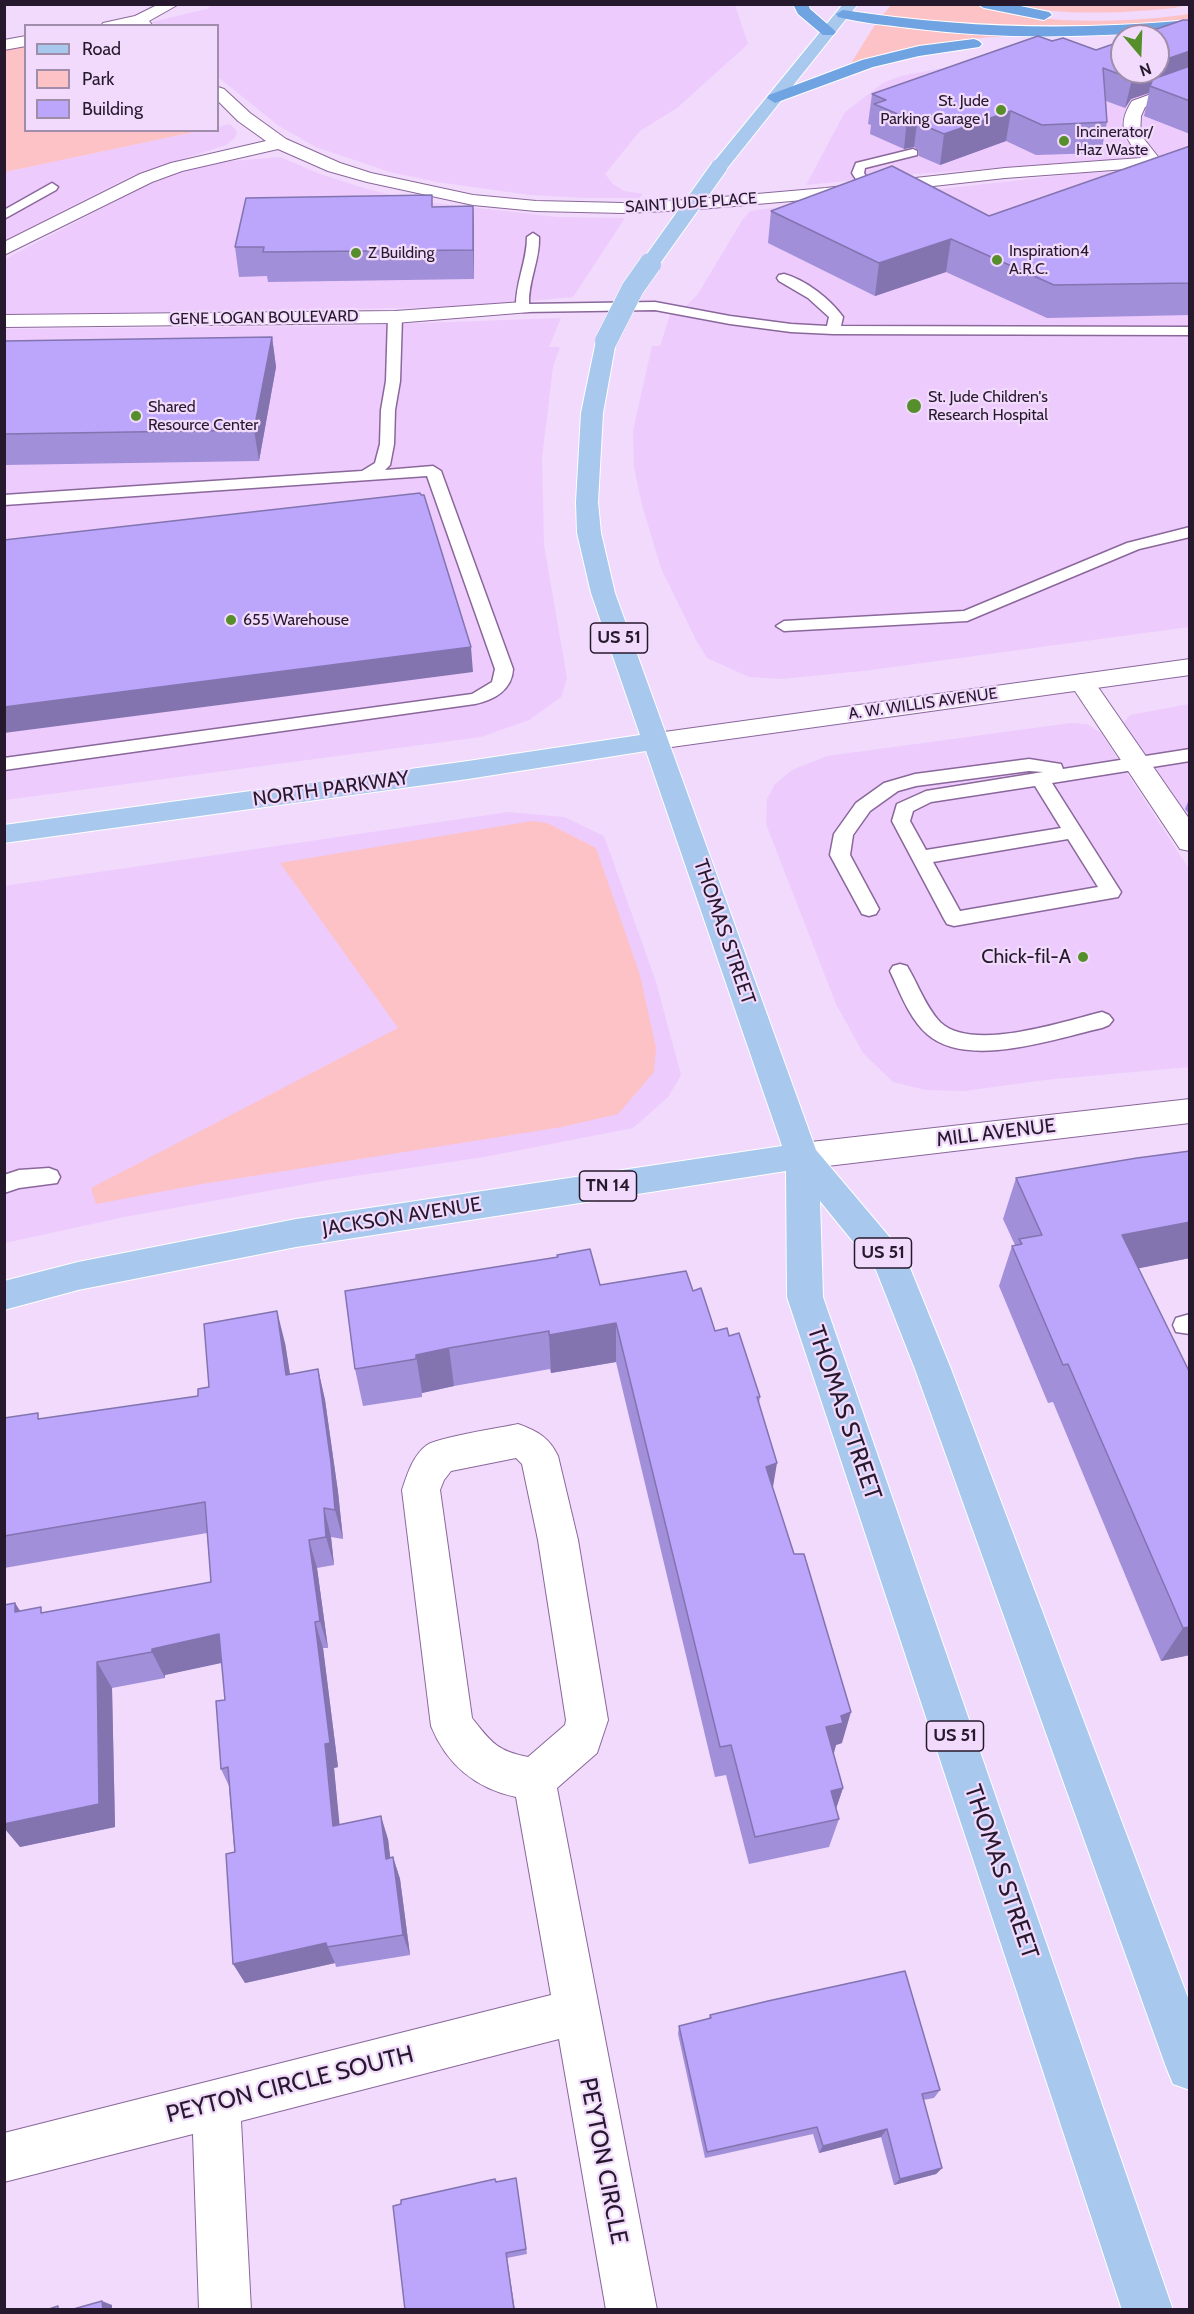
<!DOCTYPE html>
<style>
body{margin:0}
#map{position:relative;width:1194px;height:2314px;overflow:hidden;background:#f1dafc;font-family:Cabin,sans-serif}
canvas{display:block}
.frame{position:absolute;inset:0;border:6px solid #27192d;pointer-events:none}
.legend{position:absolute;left:24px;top:24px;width:195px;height:108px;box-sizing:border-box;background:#f1dafc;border:2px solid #a08da9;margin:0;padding:8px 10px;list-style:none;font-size:18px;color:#27192d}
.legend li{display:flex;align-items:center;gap:12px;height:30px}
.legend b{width:30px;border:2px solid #a08da9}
.north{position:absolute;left:1110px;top:24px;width:60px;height:60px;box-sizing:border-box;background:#f1dafc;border:2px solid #a08da9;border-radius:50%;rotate:161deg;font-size:16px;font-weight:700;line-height:24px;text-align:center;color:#27192d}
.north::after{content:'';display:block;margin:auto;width:21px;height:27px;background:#558e2a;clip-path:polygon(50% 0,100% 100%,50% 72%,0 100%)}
</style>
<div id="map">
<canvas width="1194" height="2314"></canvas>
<div class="frame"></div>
<ul class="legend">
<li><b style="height:8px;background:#a9c8ee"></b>Road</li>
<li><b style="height:16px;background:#fdc2c6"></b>Park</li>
<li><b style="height:16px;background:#bba6fc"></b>Building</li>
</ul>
<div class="north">N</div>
</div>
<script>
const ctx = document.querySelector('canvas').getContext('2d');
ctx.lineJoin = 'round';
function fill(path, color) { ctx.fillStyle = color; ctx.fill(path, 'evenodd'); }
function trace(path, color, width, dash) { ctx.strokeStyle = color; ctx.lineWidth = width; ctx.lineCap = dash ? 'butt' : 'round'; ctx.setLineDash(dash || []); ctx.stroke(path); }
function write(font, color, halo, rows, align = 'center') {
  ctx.font = font + ' Cabin,sans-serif'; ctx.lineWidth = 4.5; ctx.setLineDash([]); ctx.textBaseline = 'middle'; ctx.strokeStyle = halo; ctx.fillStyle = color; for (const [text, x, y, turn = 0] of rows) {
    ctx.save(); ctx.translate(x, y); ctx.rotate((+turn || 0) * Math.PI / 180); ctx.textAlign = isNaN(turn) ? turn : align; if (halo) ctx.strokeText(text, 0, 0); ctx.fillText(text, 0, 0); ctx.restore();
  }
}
const built = new Path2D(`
 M213,4L735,5L748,44L677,108L640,131L605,174L613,184L624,191L643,194L639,198H584L530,195L437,182L390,172L316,147L279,126L218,77V26L157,25L152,22L207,9Z
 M1189,38V164L1170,157L1106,160L904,175L806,185L845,112L883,83L901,76L948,67L1158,72Z
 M230,124L237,131L235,138L226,145L131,176L5,240V172L199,131L218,130V127Z
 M280,157L320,174L367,189L418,201L557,217L625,218L573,297L460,307L5,315V259L149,184L181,172L221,162Z
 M1145,171L1189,180V627L863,671L781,679L749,677L707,658L697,642L661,568L642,505L634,467L633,431L652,346H660L670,315H677L698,294L743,219L750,211L772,208L1083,173Z
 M561,318L549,347H560L553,367L542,458L544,545L567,678L561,697L529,720L481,737L5,800L4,329L338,326Z
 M1189,704V824L1123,724L1130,715Z
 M1071,723L1087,724L1101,733L1189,869V1067L1045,1080L964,1091L926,1090L893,1082L863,1053L836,1004L766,824L767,799L775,784L792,770L827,756Z
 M508,812L564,817L604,836L656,982L681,1075L668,1097L633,1128L484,1157L328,1180L124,1217L5,1243L4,886Z`);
const green = new Path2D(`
 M974,4C1032,26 1128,23 1189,14L1190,19L1086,29L949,25L882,16L891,5Z
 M1189,4C1179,8 1165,9 1153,10C1103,14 1053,14 1004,5Z
 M876,23L917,30L1006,36C954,40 899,45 850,65Z
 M25,45L26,130L199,131L5,172V48Z
 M532,821L547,823L596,848L640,975L656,1048L654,1072L618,1114L562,1127L202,1184L96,1204L91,1188L398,1028L280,863Z`);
const service = new Path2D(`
 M913,149L917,151V155L865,168L864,173L874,189L872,192H864L852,173L856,163Z
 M52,183L58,187L56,190L4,219V210Z
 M533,233L539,237C540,260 528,281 529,304L655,302L730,316L791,324L827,326L829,317L808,298L779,281L777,278L779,275L784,274C806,280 830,299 843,317L841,326L1190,327V335L833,334L791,332L730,324L655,310L523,312L516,308C515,283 527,262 527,237Z
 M395,313L402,317L400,381L395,410L394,444L390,465L385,470L433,466L441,471L513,669C512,690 494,700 475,704L4,770V758L472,694L492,682L495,669L427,476L4,505V495L362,471L375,463L380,444L381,410L386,381L388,317Z
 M1190,527V537L1139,549L967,621L784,631L776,626L784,621L964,611L1127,543Z
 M1190,749V761L1052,783L1121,892L1118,897L954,926L947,924L944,919L892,821L897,804L926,791L1043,772L1029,771L916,786L898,791L870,811L853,835L850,855L879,909L876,914L869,916L862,914L830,855L834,834L856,803L884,783L915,774L1029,759L1061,764L1063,769ZM1035,786L1061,828L926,850L910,821L913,811L931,802ZM1068,839L1098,887L960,911L933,862Z
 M900,964L907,966C918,984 925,1006 940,1022C972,1053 1064,1021 1102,1012L1109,1015L1113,1020L1109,1025L1102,1028C1057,1038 967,1070 927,1034C909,1018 900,992 890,971L893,966Z
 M49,1168L57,1171L60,1177L57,1183L19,1188L4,1193V1175L19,1170Z
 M1190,1314V1334L1176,1332L1173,1325L1176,1318Z`);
const minor = new Path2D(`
 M159,4H179L149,21L153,26H101L103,23L135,16Z
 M26,36V46L4,50V40Z
 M1190,80V91L1145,107L1141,116L1140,134L1159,158L1190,166V176L1153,167L1005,178L826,198L688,210L623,213L536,211L473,205L367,182L328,171L278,149L182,171L152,182L4,255V242L140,174L171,163L266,141L238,121L218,101V87L224,89L250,113L286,139L340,163L371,173L473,195L536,201L623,203L688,200L826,188L1005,168L1141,158C1125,137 1116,126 1132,101Z
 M523,302L530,304L533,308L530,312L395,323L4,327V315L395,311Z
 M1082,674L1091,677L1190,820V851L1180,849L1069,682L1073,677Z
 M1190,1099V1123L802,1169L790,1165L786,1156L790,1147L802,1143Z
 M518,1424C537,1431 549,1437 558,1456L578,1540L608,1720L597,1753L557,1788L657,2310H606L559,2039L241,2121L251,2310H199L193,2134L4,2182V2133L551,1995L516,1797C475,1788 447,1765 431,1726L402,1490C407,1475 413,1455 427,1445C439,1437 500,1428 518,1424ZM516,1458L522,1464L538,1540L566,1720L565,1725L528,1757C497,1751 491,1742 472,1718L440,1490L444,1480L451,1471Z`);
const secondary = new Path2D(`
 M1190,659V675L657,749L648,747L644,741L648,735L657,733Z`);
const primary = new Path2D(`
 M843,4H858L725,171H713L710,167L713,163Z
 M606,335L613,337L616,341L603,413L598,502L601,533L615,593L816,1150L903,1253L908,1263L951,1369L1190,2003V2090L1173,2084L1166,2067L915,1369L876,1270L820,1201L823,1297L1173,2310H1122L787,1297L786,1171L296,1247L78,1290L4,1310V1281L78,1262L296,1219L782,1146L646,751L468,779L4,843V825L468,761L640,735L591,593L577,533L576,502L581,413L596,341L599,337Z`);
const motorway = new Path2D(`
 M793,4H808L810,9L833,29L836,32L833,35H823L798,14Z
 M977,4H1011L1049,12L1052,15L1044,20L984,8Z
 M843,10C959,28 1073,31 1190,20V29C1096,38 1003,40 910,28C886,25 861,23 838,17L836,14Z
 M974,39L979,41L982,44L979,47L919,56L873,67L775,103L767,98L769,95L862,60L919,46Z`);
const primaryBridgeFar1 = new Path2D(`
 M649,265L719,167`);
const primaryBridge = new Path2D(`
 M606,341L633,288L650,264`);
const wall = new Path2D(`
 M1190,20V134L1144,116L1149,93L1131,99L1125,108L1106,101L1107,122L1101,153L1036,155L1006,141L940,165L919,156V151L914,147L904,149L870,134L871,125L868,124L872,94L1052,41L1096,50Z
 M1190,146V315L1047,318L946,272L875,296L768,243L771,211L989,216Z
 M473,206L474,235V279L268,282L267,276L239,277L235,247L433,207Z
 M272,337L276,367L259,461L4,465V341Z
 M1190,797V815L1185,809Z
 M1016,1178L1190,1258L1138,1268L1190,1373V1655L1161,1661L1053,1402L1048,1403L999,1286L1012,1246L1015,1245L1003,1219Z
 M600,1285L693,1291L715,1331L729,1336L760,1397L759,1403L773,1488L842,1743L836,1745L833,1753L843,1788L836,1809L839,1819L829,1847L749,1864L726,1775L715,1777L616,1362L551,1373L550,1369L454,1386L422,1393V1397L363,1406L355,1369Z
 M285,1343L290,1374L318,1369L325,1400L338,1492L343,1539L331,1537L334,1565L317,1568L328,1648H323L338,1767L334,1768L339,1825L388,1839L390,1858L393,1857L400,1879L410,1955L336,1967L335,1963L245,1983L229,1786L221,1769L225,1700L222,1662L165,1675V1678L112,1688L115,1827L20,1847L15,1603L20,1611L44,1613L211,1582L207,1533L4,1568V1418L41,1419L198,1396L209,1387Z
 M710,2015L940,2090L934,2098L923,2100L942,2168L936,2174L894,2185L881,2137L819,2153L813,2134L705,2158L678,2034L679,2026L709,2019Z
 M496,2182L517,2185L527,2254L507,2258L405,2310Z`);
const shadedWall = new Path2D(`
 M1190,51L1189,78L1150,86L1149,93L1131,99L1125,108L1132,79L1136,72H1158V62Z
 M1011,111L1006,141L940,165L944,134Z
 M918,116L914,147L904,149L907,118Z
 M473,206L474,235V279L473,250Z
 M951,239L946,272L875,296L879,263Z
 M272,337L276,367L259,461L254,430Z
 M471,647L473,672L4,733V707Z
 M1190,1222V1258L1106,1275L1122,1235Z
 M277,1311L285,1343L295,1406L286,1375Z
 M616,1323V1362L551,1373L549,1335Z
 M449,1348L454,1386L422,1393L416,1355Z
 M318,1369L325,1400L338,1492L343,1539L335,1510Z
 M777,1463L771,1499L766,1467Z
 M324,1508L331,1537L334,1565L326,1537Z
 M309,1540L317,1568L328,1648L320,1621Z
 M15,1603L32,1630L15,1612Z
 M315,1622L323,1648L338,1767L334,1768L342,1849L333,1826Z
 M1190,1627V1655L1161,1661L1183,1628Z
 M219,1634L231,1661L165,1675V1678L152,1652V1649Z
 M97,1662L112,1688L115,1827L20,1847L4,1828V1824Z
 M851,1712L842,1743L836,1745L834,1753L817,1757L826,1727L841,1716Z
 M843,1788L833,1817L831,1791Z
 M381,1816L388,1839L393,1880L386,1859Z
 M393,1857L400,1879L410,1955L403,1935Z
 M326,1943L335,1963L245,1983L233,1964Z
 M887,2129L881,2137L819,2153L823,2146Z
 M942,2168L936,2174L894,2185L900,2179Z
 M506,2253L507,2258L515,2310H514Z
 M102,2301L112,2305V2310H103Z`);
const building = new Path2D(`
 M1183,20H1190V51L1158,62V36H1136Z
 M1038,36L1052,41L1063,38L1096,50L1122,41V72H1136L1132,79L1103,68L1107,122L1042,125L1011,111L944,134L923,125V120L918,116L907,118L874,104L886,100L872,94Z
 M1190,66V101L1150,86L1153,79Z
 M1190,146V283L1054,285L951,239L879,263L771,211L892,166L989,216Z
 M432,195V207L473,206V250L263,252L264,247H235L246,198Z
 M272,337L254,430L4,434V341Z
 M420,493L421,495H424L471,647L4,707V540Z
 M1190,1151V1222L1122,1235L1190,1373V1627L1183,1628L1068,1364L1063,1365L1012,1246L1022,1244L1019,1239L1042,1235L1016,1178L1137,1158Z
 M590,1249L600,1285L686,1271L693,1291L701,1288L715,1331L727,1328L729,1336L739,1333L760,1397H757L777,1463L766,1467L794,1554H804L851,1712L841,1716L843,1723L826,1727L843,1788L831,1791L839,1819L755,1837L731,1745L720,1747L616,1323L549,1335V1331L449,1348L416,1355V1359L355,1369L345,1291L558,1257L557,1255Z
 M277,1311L286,1375L318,1369L331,1463L335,1510L324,1508L326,1537L309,1540L320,1621L315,1622L330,1743L325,1744L333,1826L381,1816L386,1859L393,1857L403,1935L327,1947L326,1943L233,1964L226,1854L235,1852L228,1767L221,1769L216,1701L225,1700L219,1634L152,1649V1652L97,1662L99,1804L4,1824V1605L15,1603V1612L41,1607V1613L211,1582L205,1502L4,1536V1418L38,1413V1419L198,1396V1389L209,1387L204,1324Z
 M905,1971L940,2090L922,2094L942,2168L900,2179L887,2129L823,2146L817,2127L707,2152L679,2026L711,2018L710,2015L768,2001Z
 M516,2178L526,2249L506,2253L514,2310H405L393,2206L401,2204V2200L495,2179L496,2182Z
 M102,2301L103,2310H70Z
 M58,2306V2310H46Z`);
const markers = [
 [1001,110,6,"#558e2a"],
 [1064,141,6,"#558e2a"],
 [356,253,6,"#558e2a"],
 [997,260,6,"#558e2a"],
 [914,406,8,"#558e2a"],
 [136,416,6,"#558e2a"],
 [231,620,6,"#558e2a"],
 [1083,957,6,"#558e2a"]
];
const farPoinames = [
 ["St. Jude",989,101,"right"],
 ["Parking Garage 1",989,119,"right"],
 ["Incinerator/",1076,132],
 ["Haz Waste",1076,150],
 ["Inspiration4",1009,251],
 ["A.R.C.",1009,269],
 ["Z Building",368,253],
 ["St. Jude Children's",928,397],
 ["Research Hospital",928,415],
 ["Shared",148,407],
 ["Resource Center",148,425],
 ["655 Warehouse",243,620]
];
const farStreetnames = [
 ["SAINT JUDE PLACE",691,203,-4],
 ["GENE LOGAN BOULEVARD",264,318,-1],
 ["A. W. WILLIS AVENUE",923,704,-8]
];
const shields = [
 [619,638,57],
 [608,1186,57],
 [883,1253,57],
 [955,1736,57]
];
const shieldNames = [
 ["US 51",619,638],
 ["TN 14",608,1186],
 ["US 51",883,1253],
 ["US 51",955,1736]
];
const streetNames = [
 ["NORTH PARKWAY",331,789,-8],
 ["THOMAS STREET",724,932,71],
 ["MILL AVENUE",996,1133,-7],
 ["JACKSON AVENUE",402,1217,-9]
];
const poiNames = [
 ["Chick-fil-A",1071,957]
];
const nearStreetnames = [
 ["THOMAS STREET",844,1413,71],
 ["THOMAS STREET",1001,1872,71],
 ["PEYTON CIRCLE SOUTH",290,2085,-14],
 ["PEYTON CIRCLE",603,2161,79]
];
fill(built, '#edcbfd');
fill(green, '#fdc2c6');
trace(service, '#8a679b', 3);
trace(minor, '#8a679b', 2);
trace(secondary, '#8a679b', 2);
trace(primary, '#fff', 2);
trace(motorway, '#fff', 2);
fill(service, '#fff');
fill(minor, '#fff');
fill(secondary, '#fff');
fill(primary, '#a9c8ee');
fill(motorway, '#70a3e2');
trace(primaryBridgeFar1, '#fff', 18, []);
trace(primaryBridge, '#fff', 23, []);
trace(primaryBridgeFar1, '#a9c8ee', 16);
trace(primaryBridge, '#a9c8ee', 22);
fill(wall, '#a18fd9');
fill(shadedWall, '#8374b0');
fill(building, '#bba6fc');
trace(building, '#8374b0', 1.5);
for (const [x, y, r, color] of markers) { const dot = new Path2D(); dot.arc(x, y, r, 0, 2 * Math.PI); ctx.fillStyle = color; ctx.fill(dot); trace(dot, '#f1dafc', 2); }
write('16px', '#27192d', '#f1dafc', farPoinames, 'left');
write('16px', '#27192d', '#f1dafc', farStreetnames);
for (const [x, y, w] of shields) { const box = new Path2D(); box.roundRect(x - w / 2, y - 15, w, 30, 4.5); ctx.fillStyle = '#f1dafc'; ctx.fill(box); trace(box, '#27192d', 1.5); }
write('bold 18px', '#27192d', null, shieldNames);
write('20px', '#27192d', '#f1dafc', streetNames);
write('20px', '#27192d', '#f1dafc', poiNames, 'right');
write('24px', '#27192d', '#f1dafc', nearStreetnames);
</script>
